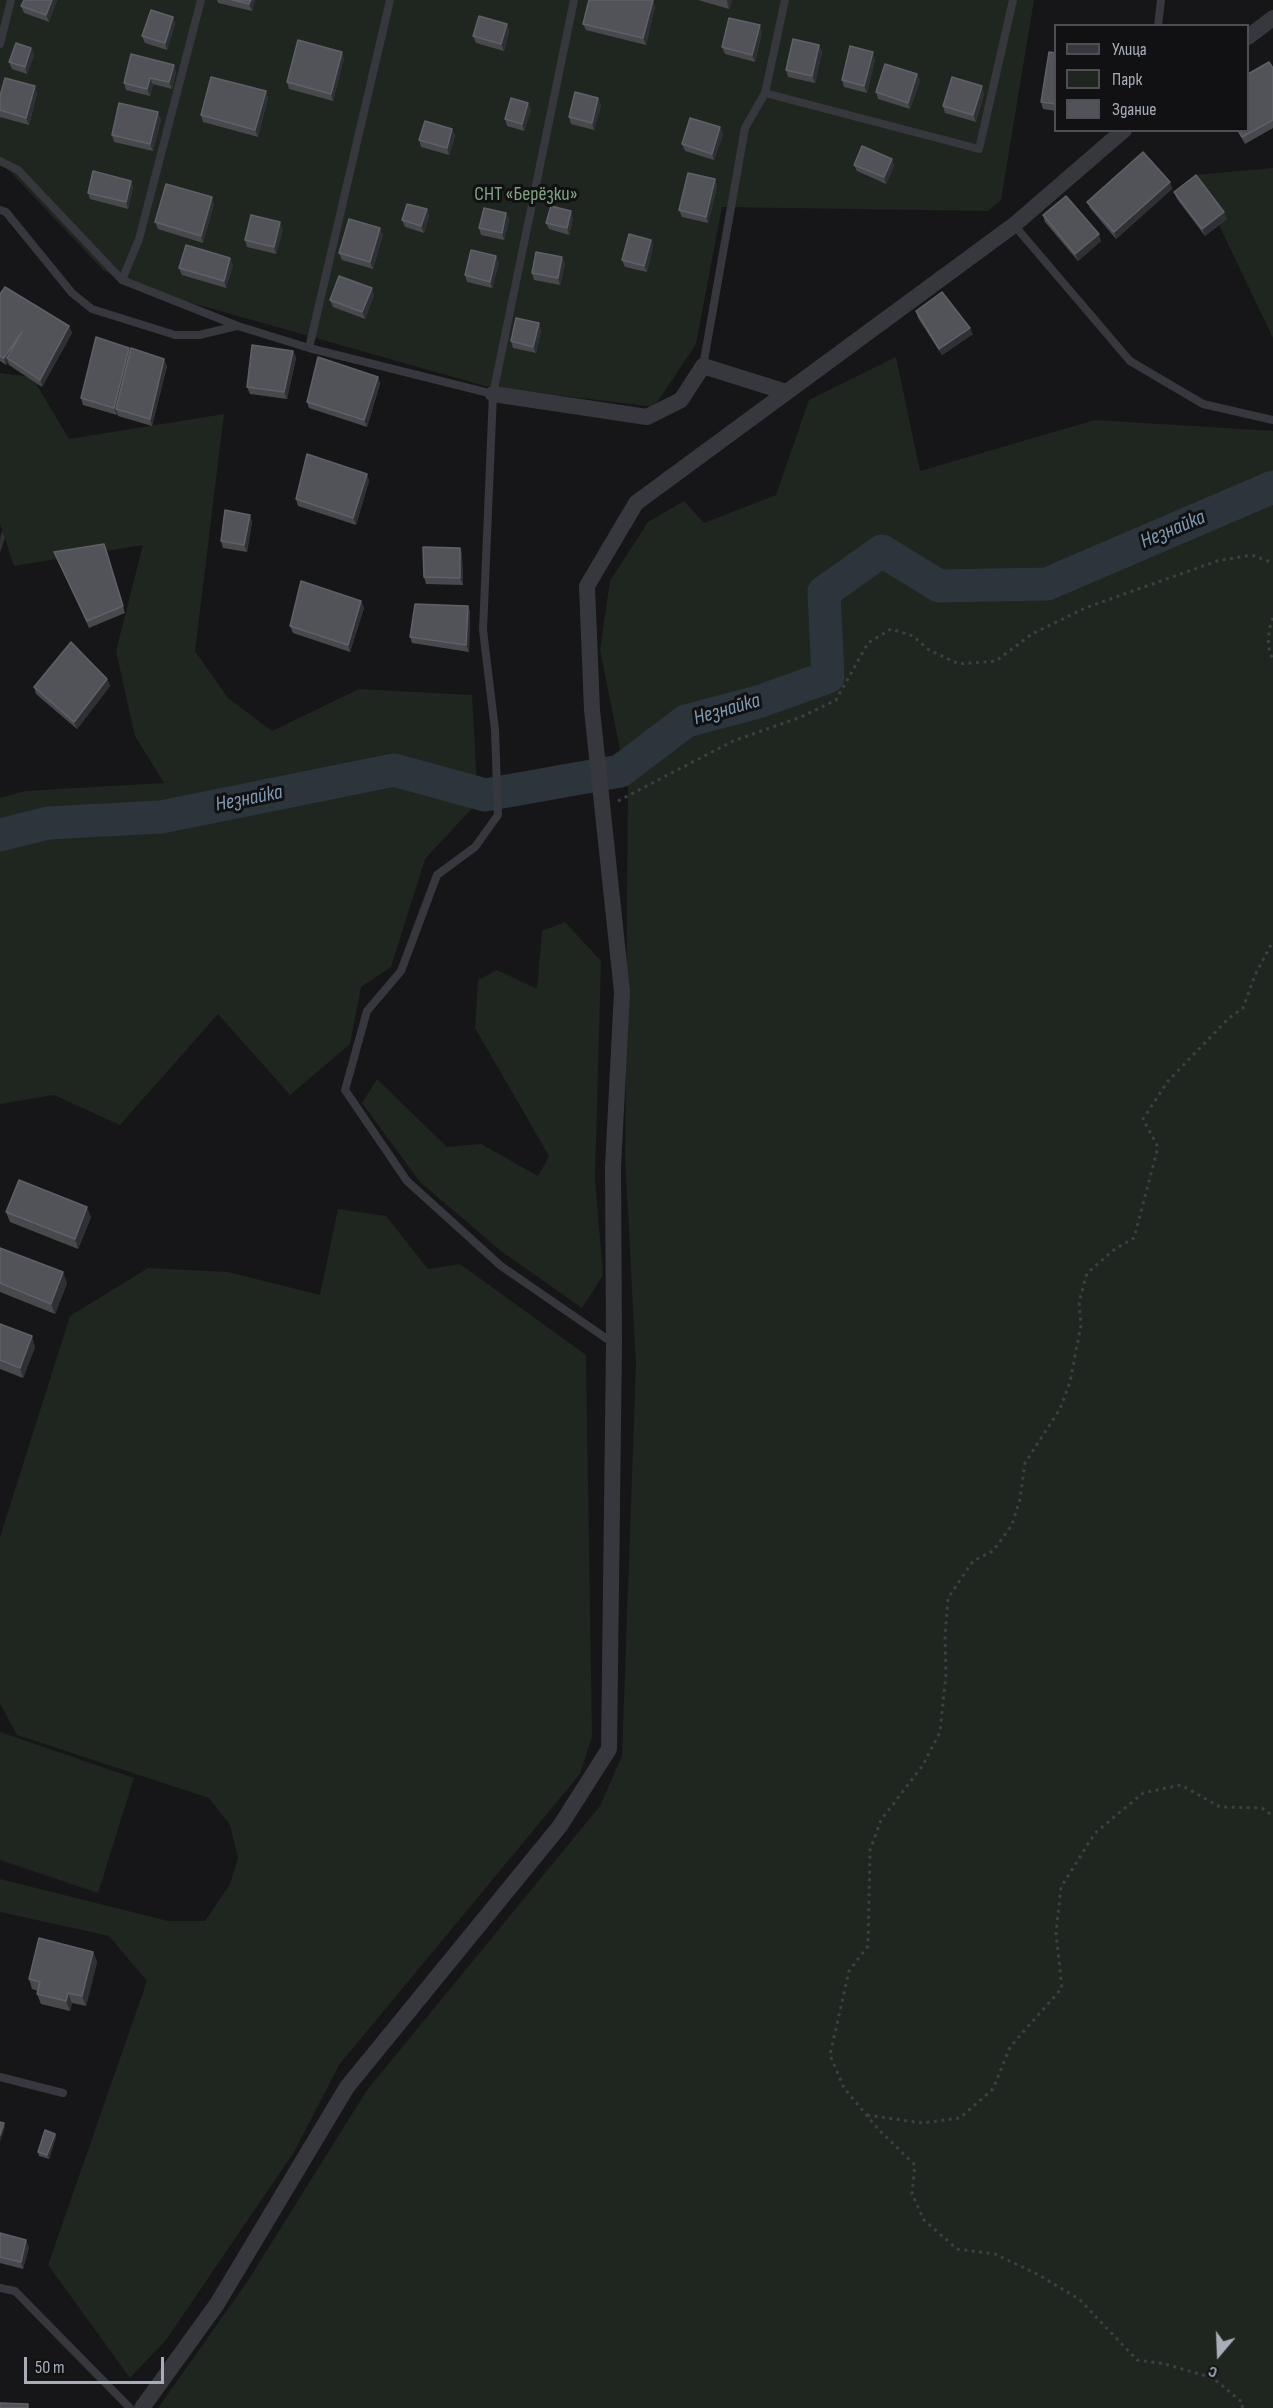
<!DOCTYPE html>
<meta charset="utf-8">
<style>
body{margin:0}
#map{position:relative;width:1273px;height:2408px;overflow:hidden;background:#161618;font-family:"Sofia Sans Condensed",sans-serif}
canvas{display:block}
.legend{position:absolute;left:1054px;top:24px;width:195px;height:108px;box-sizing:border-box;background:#111113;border:2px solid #4d4f55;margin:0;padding:8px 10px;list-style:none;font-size:18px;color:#a8adb8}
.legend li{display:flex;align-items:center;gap:12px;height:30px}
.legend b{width:30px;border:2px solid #4d4f55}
.north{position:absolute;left:1189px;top:2324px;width:60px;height:60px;-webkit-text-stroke:4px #111113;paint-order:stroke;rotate:199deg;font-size:16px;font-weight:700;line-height:24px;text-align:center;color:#a8adb8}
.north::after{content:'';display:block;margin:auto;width:21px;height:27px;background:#a8adb8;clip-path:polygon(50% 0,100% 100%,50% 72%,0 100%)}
.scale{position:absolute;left:24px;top:2357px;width:140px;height:27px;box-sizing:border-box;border:3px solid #a8adb8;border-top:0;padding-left:8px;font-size:18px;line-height:21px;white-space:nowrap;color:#a8adb8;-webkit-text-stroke:4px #111113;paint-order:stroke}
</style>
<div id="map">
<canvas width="1273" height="2408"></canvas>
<ul class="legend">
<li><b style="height:8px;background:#37383d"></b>Улица</li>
<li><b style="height:16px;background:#1e261f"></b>Парк</li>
<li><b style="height:16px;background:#525359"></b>Здание</li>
</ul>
<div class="north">С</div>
<div class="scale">50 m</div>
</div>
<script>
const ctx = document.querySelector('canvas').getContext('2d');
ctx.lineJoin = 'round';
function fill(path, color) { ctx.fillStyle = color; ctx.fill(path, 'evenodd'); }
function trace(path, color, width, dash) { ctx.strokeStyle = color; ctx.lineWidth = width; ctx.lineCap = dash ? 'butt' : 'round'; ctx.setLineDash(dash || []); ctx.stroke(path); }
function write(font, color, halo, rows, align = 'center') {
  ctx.font = font + ' "Sofia Sans Condensed",sans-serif'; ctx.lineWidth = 6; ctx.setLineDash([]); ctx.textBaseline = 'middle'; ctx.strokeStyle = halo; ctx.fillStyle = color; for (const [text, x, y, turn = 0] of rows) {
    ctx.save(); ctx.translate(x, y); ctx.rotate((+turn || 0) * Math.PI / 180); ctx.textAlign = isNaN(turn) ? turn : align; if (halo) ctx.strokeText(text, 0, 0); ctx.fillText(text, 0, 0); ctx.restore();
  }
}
const green = new Path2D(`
 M0,0H1034L1001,200L988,211L722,207L696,344L654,407L485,386L139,288L103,270L0,161Z
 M1273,168V338L1195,175Z
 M896,357L920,471L1095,420L1273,431V2408H158L247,2282L367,2090L600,1806L622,1756L636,1365L625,1155L628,789L600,650L610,581L648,522L684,501L704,523L776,495L809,400Z
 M0,373L32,377L69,439L224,414L195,651L228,698L272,731L359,689L472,695L478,802L425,859L391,967L361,987L350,1044L290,1095L218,1014L120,1125L54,1095L0,1104V798L25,791L164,783L135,736L116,651L143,545L14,566L0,524Z
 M565,922L601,961L595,1179L603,1275L582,1308L501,1251L420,1182L362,1103L377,1079L447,1147L481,1144L538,1176L549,1156L475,1028L478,980L497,970L537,989L542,931Z
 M338,1209L386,1216L428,1269L460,1264L586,1355L592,1737L580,1774L339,2065L294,2152L166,2340L130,2378L48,2265L147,1981L109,1936L0,1912V1879L168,1921H205L230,1884L238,1858L230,1825L209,1798L17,1735L0,1703V1537L70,1316L148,1268L228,1272L320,1295Z
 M0,1732L134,1778L98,1893L0,1860Z`);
const river = new Path2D(`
 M0,835L48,823L161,817L394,770L485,795L620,771L686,721L758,702L828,677L824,592L882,551L939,586L1047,584L1273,487`);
const path = new Path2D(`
 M1273,618C1268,630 1266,648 1273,659
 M618,801L733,741L801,717L836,700L868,643L891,629L913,636L929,650L959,664L996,661L1032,634L1085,608L1217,561L1252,555L1273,563
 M867,2115L922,2123L960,2118L993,2089L1010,2047L1062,1988L1056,1933L1061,1887L1095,1833L1143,1793L1181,1785L1220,1807L1262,1808L1273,1816
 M1242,2408L1243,2403L1213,2378L1165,2364L1137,2360L1079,2299L1037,2274L995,2254L957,2249L924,2220L912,2194L915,2165L878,2129L844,2088L830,2055L849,1971L868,1946L870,1850L881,1820L923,1765L940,1732L946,1674L945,1636L948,1598L973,1561L993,1551L1012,1525L1020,1499L1025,1463L1060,1409L1070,1382L1081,1325L1079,1302L1087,1273L1115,1249L1134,1238L1158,1147L1143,1119L1168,1081L1229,1018L1243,1008L1255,975L1273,941`);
const lane = new Path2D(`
 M574,0L493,394L483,630L495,730L498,815L475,847L437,875L401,971L367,1011L345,1090L407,1181L501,1266L613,1343
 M1158,26L1161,0
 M0,44L11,0
 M765,93L979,149L1013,0
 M0,161L18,170L122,280L238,326L309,348L493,394
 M0,210L6,212L72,293L92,309L175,335H199L237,326
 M1014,225L1130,361L1203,404L1273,420
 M122,280L139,239L201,0
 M309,348L390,0
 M703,366L745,128L765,93L785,0
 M0,2077L63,2093
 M0,2288L15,2291L130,2408`);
const street = new Path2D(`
 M1248,37L1273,18
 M493,394L647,417L681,400L703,366L786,392
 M142,2408L217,2304L347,2087L560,1826L609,1749L614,1343L613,1167L622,992L592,710L587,586L636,503L1014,225L1124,130`);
const wall = new Path2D(`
 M57,0L49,22L24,13L21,6Z
 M217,0H255L252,11L218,3Z
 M698,0H732L729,9Z
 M655,6L646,45L586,30L583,24Z
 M173,17L175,24L167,50L145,43L142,36Z
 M507,24L509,31L504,51L476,43L473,36Z
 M762,32L755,62L725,54L722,47Z
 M819,45L822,52L815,83L788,77L786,70Z
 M31,48L34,55L27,74L12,69L9,62Z
 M1056,53V111L1043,109L1041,102Z
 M344,58L333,101L289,89L287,82Z
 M875,59L867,93L844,87L842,80Z
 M1273,68V128L1245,144L1237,130H1248Z
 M176,72L172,89L153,84L150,96L126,90L124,83Z
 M917,74L920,81L910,109L878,99L876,92Z
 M266,91L268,98L258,137L203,122L201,115Z
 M37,93L29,125L0,117V96Z
 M984,93L976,122L945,113L943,106Z
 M598,98L601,105L594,130L571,124L569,117Z
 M528,103L531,110L524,131L507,126L505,119Z
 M161,119L153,151L114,142L112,135Z
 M720,127L723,134L714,160L685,151L682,144Z
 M452,129L455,136L449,155L421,147L419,140Z
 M892,159L894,166L886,184L857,171L854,165Z
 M715,179L717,186L708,223L682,217L679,210Z
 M131,181L133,187L128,209L90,199L88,193Z
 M1170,182L1172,189L1116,239L1090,208L1087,202Z
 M1174,192L1227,219L1205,236L1177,199Z
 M214,204L203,243L158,229L155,222Z
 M427,209L429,216L424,233L405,227L402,220Z
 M506,213L509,220L504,240L481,235L479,228Z
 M1043,215L1101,241L1078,261L1045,222Z
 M573,218L569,235L549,229L546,223Z
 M283,229L276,254L247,247L245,240Z
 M383,234L373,269L342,260L339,253Z
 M651,240L653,246L647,272L625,267L622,260Z
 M496,256L499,263L492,288L467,282L465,275Z
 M562,257L565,264L560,285L534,280L532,273Z
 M233,265L226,288L182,275L179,268Z
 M0,294L69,326L72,333L42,387L9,365L8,362L6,365L0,361Z
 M374,295L365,319L333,307L330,300Z
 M916,311L973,334L942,355L918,318Z
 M541,330L536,353L513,348L511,341Z
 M293,351L296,358L287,399L250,394L247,387Z
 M130,352L167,366L152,426L118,416L117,413V415L83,405L81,398Z
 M378,377L380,384L367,427L309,408L307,402Z
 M367,474L369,481L356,525L298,506L296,499Z
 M250,515L252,522L247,552L223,548L221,541Z
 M460,548L462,554L463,585L426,584L424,577Z
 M107,551L125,613L89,628L54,552Z
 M361,601L364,608L350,652L293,633L290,626Z
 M468,606L470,612L469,652L412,643L410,637Z
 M107,679L110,686L77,729L36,694L34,687Z
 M6,1212L91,1217L78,1249L10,1222Z
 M0,1248L67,1283L55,1314L0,1292Z
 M0,1324L35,1347L23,1378L0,1369Z
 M93,1952L97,1962L86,2006L72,2003L70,2011L41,2004L37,1994L38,1991L32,1989L29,1979Z
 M55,2134L56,2137L49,2159L39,2156L38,2152Z
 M0,2233L29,2247L23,2269L0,2263Z`);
const shadedWall = new Path2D(`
 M52,0H57L49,22L46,15Z
 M251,0H255L252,11L249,4Z
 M653,0L655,6L646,45L643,38Z
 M727,0H732L729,9L727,2Z
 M173,17L175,24L167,50L165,43Z
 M507,24L509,31L504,51L501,44Z
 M760,25L762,32L755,62L752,55Z
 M819,45L822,52L815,83L812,76Z
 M31,48L34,55L27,74L25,67Z
 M342,52L344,58L333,101L331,94Z
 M873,52L875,59L867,93L864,86Z
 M174,65L176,72L172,89L169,82Z
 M917,74L920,81L910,109L908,103Z
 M150,78L153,84L150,96L147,89Z
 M35,86L37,93L29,125L26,118Z
 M982,86L984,93L976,122L973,115Z
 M266,91L268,98L258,137L255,130Z
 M598,98L601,105L594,130L592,123Z
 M528,103L531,110L524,131L522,124Z
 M158,112L161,119L153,151L150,144Z
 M720,127L723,134L714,160L712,154Z
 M452,129L455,136L449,155L447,148Z
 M892,159L894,166L886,184L884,177Z
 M715,179L717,186L708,223L706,217Z
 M131,181L133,187L128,209L126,202Z
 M1170,182L1172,189L1116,239L1114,232Z
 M212,197L214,204L203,243L201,236Z
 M427,209L429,216L424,233L421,226Z
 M571,211L573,218L569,235L567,228Z
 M1224,212L1227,219L1205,236L1202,229Z
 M506,213L509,220L504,240L502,233Z
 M280,222L283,229L276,254L274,247Z
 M380,228L383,234L373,269L370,262Z
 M1099,234L1101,241L1078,261L1075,254Z
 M651,240L653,246L647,272L644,266Z
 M496,256L499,263L492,288L490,282Z
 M562,257L565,264L560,285L558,278Z
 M230,258L233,265L226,288L224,281Z
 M372,288L374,295L365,319L362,312Z
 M539,323L541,330L536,353L533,347Z
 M69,326L72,333L42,387L40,380Z
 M970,328L973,334L942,355L939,349Z
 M22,332L7,358L8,362L6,365L4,358Z
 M129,348L131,355L116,409L117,413V415L114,408Z
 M293,351L296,358L287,399L284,392Z
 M164,359L167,366L152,426L150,419Z
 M378,377L380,384L367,427L364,420Z
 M367,474L369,481L356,525L353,518Z
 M250,515L252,522L247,552L244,545Z
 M2,531L5,538L0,553V539Z
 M460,548L462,554L463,585L460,578Z
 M361,601L364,608L350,652L348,645Z
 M468,606L470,612L469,652L466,645Z
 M107,679L110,686L77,729L74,722Z
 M87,1207L91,1217L78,1249L75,1239Z
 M63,1272L67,1283L55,1314L51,1304Z
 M32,1336L35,1347L23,1378L20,1368Z
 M93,1952L97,1962L86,2006L82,1996Z
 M68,1993L72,2003L70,2011L66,2001Z
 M4,2123L5,2127L0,2142V2135Z
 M55,2134L56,2137L49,2159L47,2155Z
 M26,2240L29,2247L23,2269L21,2262Z`);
const building = new Path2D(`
 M24,0H52L46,15L21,6Z
 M232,0H251L249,4Z
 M589,0H653L643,38L583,24Z
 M151,10L173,17L165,43L142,36Z
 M479,16L507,24L501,44L473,36Z
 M729,18L760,25L752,55L722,47Z
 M793,39L819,45L812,76L786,70Z
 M298,40L342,52L331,94L287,82Z
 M16,43L31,48L25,67L9,62Z
 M850,46L873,52L864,86L842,80Z
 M1049,52L1056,53V104L1041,102Z
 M131,54L174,65L169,82L150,78L147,89L124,83Z
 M1269,62L1273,68V120L1242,137L1238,130H1248V74Z
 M885,64L917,74L908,103L876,92Z
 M211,77L266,91L255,130L201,115Z
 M952,77L982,86L973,115L943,106Z
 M5,78L35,86L26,118L0,110V96Z
 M575,92L598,98L592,123L569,117Z
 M511,98L528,103L522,124L505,119Z
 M119,103L158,112L150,144L112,135Z
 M690,118L720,127L712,154L682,144Z
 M425,121L452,129L447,148L419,140Z
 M862,146L892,159L884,177L854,165Z
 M1143,152L1170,182L1114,232L1087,202Z
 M93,171L131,181L126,202L88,193Z
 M688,173L715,179L706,217L679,210Z
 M1196,175L1224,212L1202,229L1174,192Z
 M166,184L212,197L201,236L155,222Z
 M1066,196L1099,234L1075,254L1043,215Z
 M407,204L427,209L421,226L402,220Z
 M551,206L571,211L567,228L546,223Z
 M484,208L506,213L502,233L479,228Z
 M251,215L280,222L274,247L245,240Z
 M349,219L380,228L370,262L339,253Z
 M629,234L651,240L644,266L622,260Z
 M186,245L230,258L224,281L179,268Z
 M471,250L496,256L490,282L465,275Z
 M536,252L562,257L558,278L532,273Z
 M339,276L372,288L362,312L330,300Z
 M5,287L69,326L40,380L7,358L22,332L4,358L0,356V294Z
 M942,292L970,328L939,349L916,311Z
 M516,318L539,323L533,347L511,341Z
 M96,337L129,348L114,408L81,398Z
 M252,345L293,351L284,392L247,387Z
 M131,348L164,359L150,419L116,409Z
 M318,357L378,377L364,420L307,402Z
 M307,454L367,474L353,518L296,499Z
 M225,510L250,515L244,545L221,541Z
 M104,544L123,606L87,621L54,552Z
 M423,547L460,548V578L424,577Z
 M301,581L361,601L348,645L290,626Z
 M415,604L468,606L466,645L410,637Z
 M71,642L107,679L74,722L34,687Z
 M19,1180L87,1207L75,1239L6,1212Z
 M0,1248L63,1272L51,1304L0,1283Z
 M0,1324L32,1336L20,1368L0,1360Z
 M39,1938L93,1952L82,1996L68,1993L66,2001L37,1994L40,1982L29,1979Z
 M0,2122L4,2123L0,2135Z
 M45,2130L55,2134L47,2155L38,2152Z
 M0,2233L26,2240L21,2262L0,2257Z
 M0,2403L28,2404V2408H0Z`);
const parkNames = [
 ["СНТ «Берёзки»",526,195]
];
const waterNames = [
 ["Незнайка",1173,530,-23],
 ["Незнайка",727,710,-16],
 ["Незнайка",249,799,-11]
];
fill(green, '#1e261f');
trace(river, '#2c353c', 33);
trace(path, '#3d3f44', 3, [3, 4.5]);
trace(lane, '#37383d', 8);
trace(street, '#37383d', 16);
fill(wall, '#47494d');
fill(shadedWall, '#2f3033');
fill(building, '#525359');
trace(building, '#5f6168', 1.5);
write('20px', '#7fa381', '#111113', parkNames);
write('italic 21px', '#7f9bb3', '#111113', waterNames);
</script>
